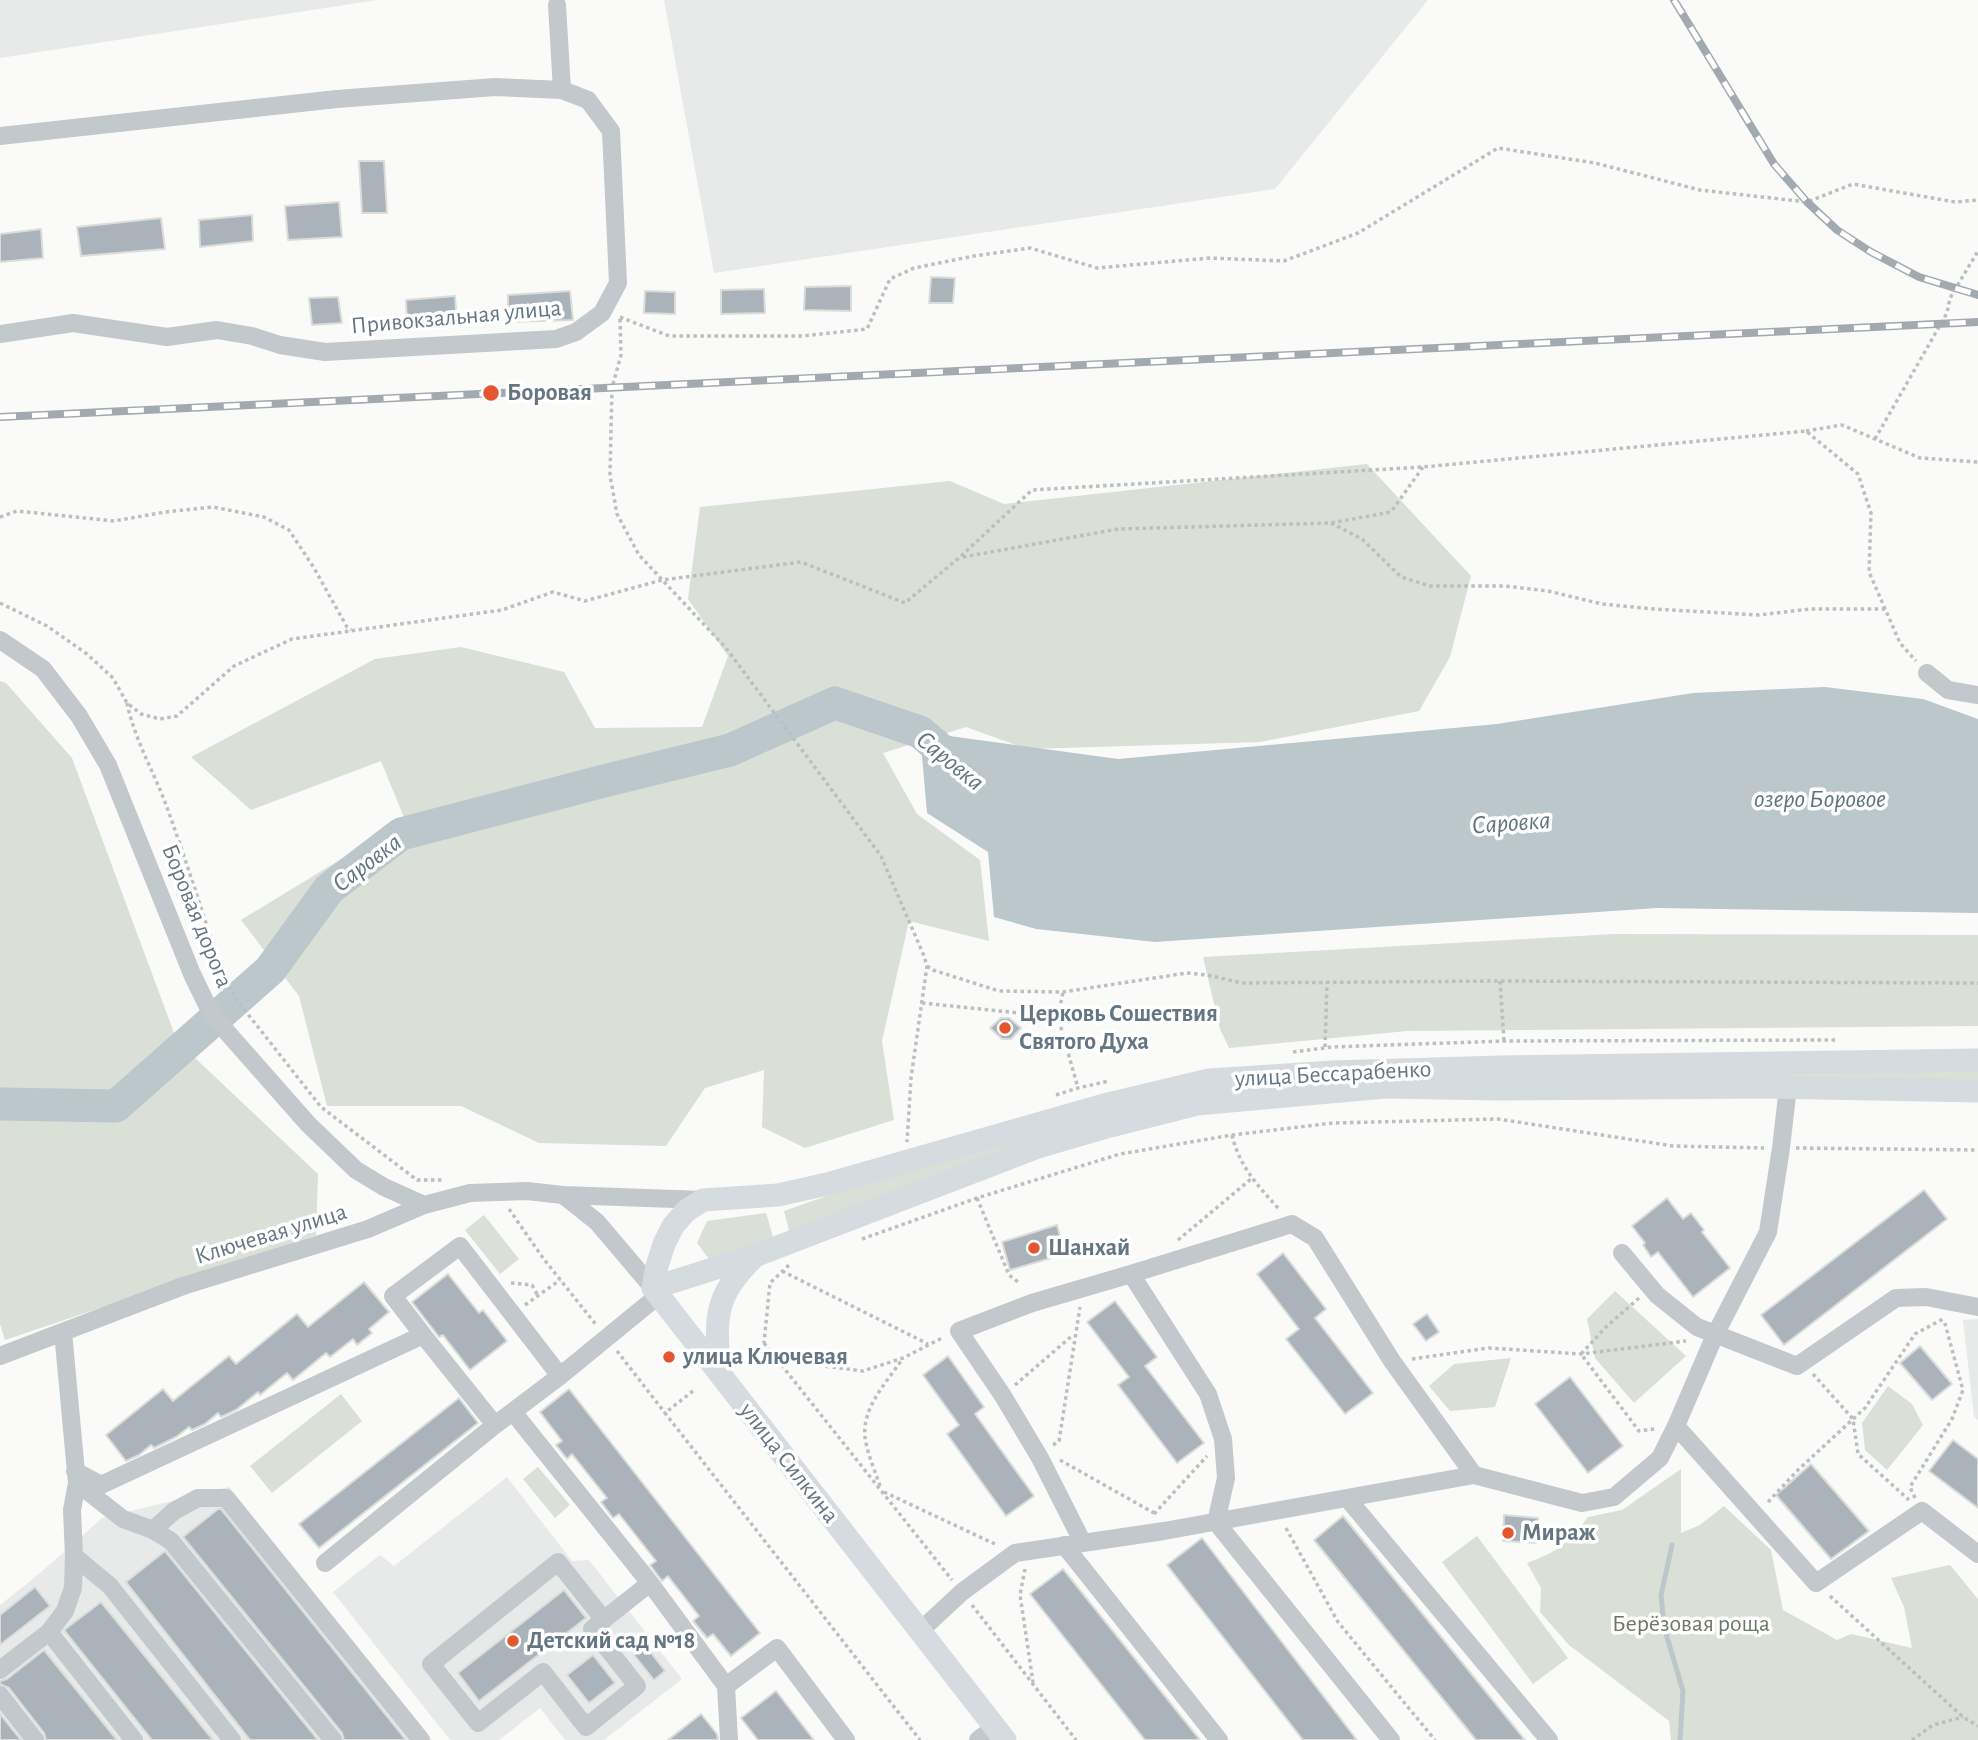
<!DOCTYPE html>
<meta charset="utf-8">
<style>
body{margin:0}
canvas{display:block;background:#fafaf8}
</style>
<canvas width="1978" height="1740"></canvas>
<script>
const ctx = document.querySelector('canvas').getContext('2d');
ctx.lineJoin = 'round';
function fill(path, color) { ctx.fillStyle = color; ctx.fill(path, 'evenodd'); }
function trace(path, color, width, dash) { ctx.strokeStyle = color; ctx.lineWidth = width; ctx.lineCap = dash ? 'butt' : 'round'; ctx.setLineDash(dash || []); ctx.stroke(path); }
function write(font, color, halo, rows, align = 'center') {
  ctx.font = font + ' "Alegreya Sans",sans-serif'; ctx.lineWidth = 7; ctx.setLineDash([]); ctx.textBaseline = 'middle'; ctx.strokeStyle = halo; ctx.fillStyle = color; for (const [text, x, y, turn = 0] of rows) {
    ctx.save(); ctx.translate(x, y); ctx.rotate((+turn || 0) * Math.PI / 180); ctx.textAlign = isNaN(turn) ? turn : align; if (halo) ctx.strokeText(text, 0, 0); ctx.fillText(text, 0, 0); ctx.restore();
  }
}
const built = new Path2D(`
 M0,0H377L0,58Z
 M664,0H1428L1275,189L714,273Z
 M1978,1319V1420L1974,1417L1963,1320Z
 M507,1477L572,1561L589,1560L682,1679L604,1740H565L540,1708L499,1740H450L333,1592L380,1555L394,1566Z
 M229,1487L432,1740H0V1605L39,1574L102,1518Z`);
const green = new Path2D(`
 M1367,464L1471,576L1450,657L1419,711L1260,742L1027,749L966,727L883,753L917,814L980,860L989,941L909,921L882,1041L894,1120L805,1148L762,1127L764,1070L705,1088L666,1146L539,1143L461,1106H327L299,996L241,920L405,820L381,761L251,810L191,757L375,659L461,647L564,672L595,728L702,727L728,656L688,599L700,507L950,481L1004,504Z
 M0,681L6,683L72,758L177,1041L318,1174L316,1235L5,1340L0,1324Z
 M1615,934L1978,935V1026L1407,1031L1229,1048L1220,1029L1203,957Z
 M1978,1070V1081L1509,1086L1564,1073Z
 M1099,1112L790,1234L784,1211L863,1183Z
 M766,1213L774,1240L709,1259L697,1243L707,1221Z
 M484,1215L519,1259L500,1274L465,1230Z
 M1615,1291L1686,1356L1634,1403L1595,1358L1587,1319Z
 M1511,1358L1495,1407L1450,1411L1429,1386L1454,1364Z
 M1888,1386L1912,1404L1923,1425L1887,1470L1865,1450L1862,1423Z
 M341,1394L362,1421L272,1493L250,1466Z
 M538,1467L570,1505L555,1518L523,1479Z
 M1681,1469V1533L1700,1525L1724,1506L1771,1550L1783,1610L1837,1640L1851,1634L1912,1648L1904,1607L1891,1578L1950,1565L1978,1599V1740H1671L1669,1721L1569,1645L1540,1612L1541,1588L1527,1563C1559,1551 1568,1544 1588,1517L1622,1510Z
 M1477,1536L1568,1658L1533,1684L1442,1562Z`);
const water = new Path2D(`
 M1825,687L1923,699L1978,719V913L1657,908L1155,942L1036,929L994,917L988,852L927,813L920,732L1118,759L1497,724L1693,693Z`);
const stream = new Path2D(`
 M1672,1545L1661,1595L1664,1627L1683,1691L1680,1740`);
const river = new Path2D(`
 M0,1104L116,1106L270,970L329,889L401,834L604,781L730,750L835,703L920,732L953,760`);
const building = new Path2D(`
 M359,161H384L387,213H362Z
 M339,202L342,237L288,240L285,206Z
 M252,215L253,241L200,247L199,220Z
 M161,218L165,249L81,256L77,227Z
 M41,229L43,258L0,262V234Z
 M931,277L955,278L953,303H929Z
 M851,286V311L804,310L805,287Z
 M764,289L765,313L721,314V290Z
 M570,291L573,320L508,322V295Z
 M645,291L675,292V314L644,313Z
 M455,296L457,323L407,326L406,300Z
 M338,297L342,323L312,325L309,298Z
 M1001,1018H1009L1021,1028L1011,1039H1002L990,1028Z
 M1924,1190L1947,1219L1784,1345L1761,1315Z
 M1667,1198L1683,1219L1691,1213L1704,1230L1702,1232L1730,1268L1693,1297L1658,1252L1651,1257L1643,1245L1645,1243L1632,1226Z
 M1057,1225L1065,1254L1010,1270L1002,1242Z
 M1283,1253L1326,1309L1315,1318L1373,1393L1345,1414L1286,1339L1299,1329L1257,1274Z
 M448,1274L479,1313L483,1310L507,1341L470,1370L443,1335L439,1337L412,1302Z
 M364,1282L389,1312L369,1329L372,1333L357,1345L353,1339L330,1357L326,1353L293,1380L287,1373L260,1395L258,1392L236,1410L221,1417L218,1413L205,1424L192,1430L189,1427L176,1437L154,1448L151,1445L139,1455L126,1461L106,1435L163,1389L173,1401L229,1356L236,1364L297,1314L308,1327Z
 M1115,1301L1157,1357L1145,1366L1204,1443L1177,1463L1118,1385L1129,1377L1087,1322Z
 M1427,1314L1439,1332L1426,1341L1413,1324Z
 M1920,1346L1952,1384L1932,1400L1900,1363Z
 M948,1356L984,1407L975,1414L1034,1496L1006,1516L947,1434L959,1425L923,1375Z
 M1570,1377L1623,1446L1588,1473L1535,1404Z
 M569,1389L760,1633L731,1656L713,1634L707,1638L693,1621L699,1616L668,1576L662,1581L650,1565L656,1561L619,1514L613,1518L601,1502L607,1498L572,1454L567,1459L556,1445L562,1441L540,1412Z
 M459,1398L478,1423L319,1548L299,1524Z
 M1953,1440L1978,1459V1508L1929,1471Z
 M1811,1464L1869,1531L1831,1559L1776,1495Z
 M218,1509H221L406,1740H344L342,1733L183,1537Z
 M1504,1515L1538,1518L1537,1543L1503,1541Z
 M1343,1516L1525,1740H1476L1314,1540Z
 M1202,1538L1357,1740H1303L1167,1565Z
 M165,1551L318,1740H250L126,1582Z
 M1063,1569L1200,1740H1145L1030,1594Z
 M35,1587L50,1606L0,1645V1615Z
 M564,1590L586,1618L479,1701L458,1673Z
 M101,1602L213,1740H152L64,1630Z
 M646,1646L665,1671L654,1680L634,1655Z
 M44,1650L117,1740H46L44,1733L9,1688L0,1684V1681L7,1679Z
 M593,1655L615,1683L589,1703L567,1675Z
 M776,1691L814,1740H758L741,1718Z
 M0,1714L21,1740H0Z
 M701,1714L717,1734L718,1740H668Z`);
const path = new Path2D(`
 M620,317L669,336H803L867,329L890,279L914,268L974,256L1030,248L1097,268L1210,258L1284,261L1358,233L1498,148L1595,163L1700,190L1807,202L1853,184L1955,202L1978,200
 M620,319L621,355L612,388L610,475L617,514L639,555L726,648L881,856L924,956L927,966L911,1078L907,1142
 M1806,431L1842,425L1920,458L1978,462
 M1875,439L1947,313L1950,298L1978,251
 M0,517L17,511L114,521L165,512L213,507L264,517L289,530L314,568L347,627L351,630
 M1331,523L1362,539L1401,577L1430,586H1505L1548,591L1602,604L1654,609L1759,615L1810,609H1885
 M963,557L1118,529L1331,523L1391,512L1423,467
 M0,603L47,626L87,654L113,678L127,703L141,714L160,719L177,716L234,666L292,639L502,610L553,592L585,601L662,580L801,562L905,603L960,557L1032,490L1423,467L1806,431L1858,474L1871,513L1869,572L1900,643L1916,661
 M127,703C135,742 156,775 169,813C188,866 205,921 223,975L236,999L321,1107L417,1180H443
 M927,966L933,970L999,991L1063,992L1187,973L1207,975L1242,983L1500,981L1978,983
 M1500,981L1504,1041
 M922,1003L1058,1017L1078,1088
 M1058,1017L1063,992
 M1325,1047L1327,983
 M1293,1052L1332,1047L1504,1041L1838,1040
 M1056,1095L1078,1088L1109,1081
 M1232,1135C1239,1166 1258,1186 1279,1209
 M1796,1148L1978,1150
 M977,1198L1009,1275L1018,1282
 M509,1209L543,1258L597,1326
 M862,1239L977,1198L1120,1154L1232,1135L1333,1123L1498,1119L1673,1146L1764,1148
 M1178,1240L1251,1179
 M782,1271L928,1344
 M511,1283L532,1285L538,1296
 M1639,1298L1607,1326L1581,1354L1639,1431L1654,1429
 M525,1305L560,1280
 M764,1343L952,1580
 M617,1351L665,1413
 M746,1356L764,1343L770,1283L789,1265
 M1412,1359L1489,1348L1581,1354L1686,1341
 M777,1360L863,1371L903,1358L944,1337
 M1813,1374L1853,1419L1858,1454L1909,1500
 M1015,1385L1073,1335
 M693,1391L665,1413L920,1740
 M1053,1445L1059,1441L1080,1307
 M1060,1460L1154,1513
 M880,1486C875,1471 867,1453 865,1437C862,1407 887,1382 903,1358
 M884,1492L997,1545
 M1915,1498L1910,1487L1952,1419L1963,1390L1944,1320
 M1768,1502L1798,1470L1865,1408L1915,1334L1943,1319
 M1154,1514L1207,1456
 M1286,1528L1338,1622L1435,1740
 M1025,1569L1020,1595L1033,1682
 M1830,1596L1963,1717L1978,1726
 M972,1605L1076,1740
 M1912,1740L1933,1725L1963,1717`);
const minor = new Path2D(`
 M557,5L562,90
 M0,136L337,99L495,87L562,90L588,100L611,131L618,283L602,313L576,332L556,339L325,352L280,345L252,336L217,330L167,337L73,323L0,334
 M0,640L43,669L79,716L108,765L192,974L207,1005L226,1031L308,1124L356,1170L384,1187L424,1205
 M1927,673L1948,690L1978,695
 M563,1195L597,1222L653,1288
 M1622,1253L1657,1295L1697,1327L1797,1366L1896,1298L1926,1297L1978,1307
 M1131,1274L1208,1394L1223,1439L1226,1478L1216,1522L1391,1740
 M0,1356L183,1286L368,1229L424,1205L470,1193L527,1191L563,1195L703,1200
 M560,1376L659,1295
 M513,1412L650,1583L726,1686L729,1740
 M1676,1426L1816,1583L1922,1511L1978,1554
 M75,1471L101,1485L423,1335L393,1296L460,1246L560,1376L495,1425L423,1335
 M77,1483L123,1519L153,1530L171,1541L333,1740
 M1347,1498L1549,1740
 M153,1530L174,1511L198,1498H226L421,1740
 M1083,1543L1040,1458L1003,1396L959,1331L1032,1303L1131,1274L1292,1224L1315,1238L1392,1361L1474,1475
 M1064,1545L1219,1740
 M74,1556L110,1586L232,1740
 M325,1563L495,1425
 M604,1620L558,1562L431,1664L478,1723L543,1672L586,1727L637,1686L592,1629L650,1583
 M920,1631L962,1592L1015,1553L1164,1531L1474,1475L1582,1503L1614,1497L1660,1458L1676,1426L1715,1335L1768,1232L1781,1148L1788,1087
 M49,1632L134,1740
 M0,1670L49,1632L65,1611L73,1588L74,1556L72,1510L77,1483L63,1332
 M726,1686L777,1648L846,1740
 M0,1695L35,1740
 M978,1740L995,1727`);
const major = new Path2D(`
 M653,1288L657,1266L664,1244L673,1226L686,1211L703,1200L778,1195L827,1184L1104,1105L1209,1080L1333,1072L1499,1067L1978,1060
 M653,1288L757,1255L1038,1147L1110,1126L1197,1104L1385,1087L1498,1089L1767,1087L1978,1091
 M653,1288L1005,1740
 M720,1374C715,1318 713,1297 755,1256`);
const rail = new Path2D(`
 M1674,0L1774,164L1807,202L1837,230L1871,252L1919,277L1978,295
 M0,417L1978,322`);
const markers = [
 [491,393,9,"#e4572e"],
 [1005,1028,7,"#e4572e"],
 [1034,1248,7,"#e4572e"],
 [669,1357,7,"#e4572e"],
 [1508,1533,7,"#e4572e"],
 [513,1641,7,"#e4572e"]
];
const streetNames = [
 ["Привокзальная улица",456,317,-5],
 ["Боровая дорога",197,916,68],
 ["улица Бессарабенко",1333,1074,-3],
 ["Ключевая улица",271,1234,-17],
 ["улица Силкина",789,1463,52]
];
const poiNames = [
 ["Боровая",507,393],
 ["Церковь Сошествия",1019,1014],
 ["Святого Духа",1019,1042],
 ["Шанхай",1048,1248],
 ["улица Ключевая",683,1357],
 ["Мираж",1522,1533],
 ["Детский сад №18",527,1641]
];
const parkNames = [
 ["Берёзовая роща",1691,1624]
];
const waterNames = [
 ["Саровка",950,761,39],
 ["озеро Боровое",1820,799],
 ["Саровка",1511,823,-4],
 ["Саровка",367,863,-37]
];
fill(built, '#e8e9e9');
fill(green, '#dadfd7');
fill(water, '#bbc7cb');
trace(stream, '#bbc7cb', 5);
trace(river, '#bbc7cb', 33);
fill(building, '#aab3b9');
trace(building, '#dcdcda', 2);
trace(path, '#bbbfc2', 3.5, [3.5, 3.5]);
trace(minor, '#c3c8cc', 18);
trace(major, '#d6dbdf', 23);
trace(rail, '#a2aab0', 8);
trace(rail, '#fff', 5, [16]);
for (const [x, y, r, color] of markers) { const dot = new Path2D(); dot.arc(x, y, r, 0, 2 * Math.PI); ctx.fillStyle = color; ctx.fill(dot); trace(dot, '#fff', 2.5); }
write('24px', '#657683', '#fff', streetNames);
write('bold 24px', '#657683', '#fff', poiNames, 'left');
write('24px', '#687a64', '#fff', parkNames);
write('italic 26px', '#60757c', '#fff', waterNames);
</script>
